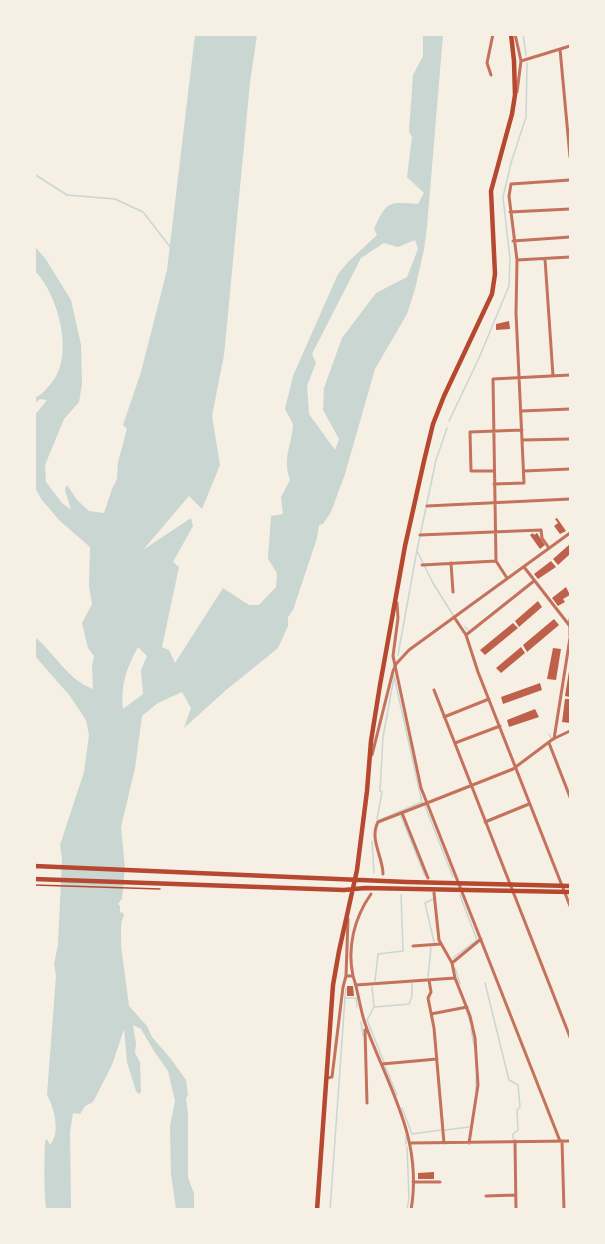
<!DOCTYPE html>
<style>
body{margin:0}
#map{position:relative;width:605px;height:1244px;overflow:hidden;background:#f6efe4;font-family:"Open Sans",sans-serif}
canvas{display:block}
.frame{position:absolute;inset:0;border:36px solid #f6efe4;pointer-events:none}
</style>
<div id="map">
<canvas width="605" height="1244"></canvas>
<div class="frame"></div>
</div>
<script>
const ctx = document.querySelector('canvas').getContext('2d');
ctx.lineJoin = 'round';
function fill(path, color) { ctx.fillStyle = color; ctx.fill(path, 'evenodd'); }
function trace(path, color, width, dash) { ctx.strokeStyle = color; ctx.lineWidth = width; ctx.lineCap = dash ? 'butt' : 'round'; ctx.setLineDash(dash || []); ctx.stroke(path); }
const water = new Path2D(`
 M195,35H257L250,82L224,355L212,416L220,465L202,509L189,496L143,550L191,518L193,526L173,562L179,567L162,647L169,650L175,663L223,588L249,605H259L276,587L277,573L268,559L271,516L283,514L281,497L290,480C282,457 292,446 293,424L285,409L293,376L338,274L349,261L377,235L374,229C387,201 388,202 418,204L424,193L407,177L412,137L409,131L413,75L423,56V35H443L427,227L424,249L415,289L407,314L375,369L345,474L331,512L323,524L319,525L317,538L293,610L288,617V626L278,648L225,691L184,728L191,708L182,692L158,703L142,716L135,768L121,827L125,868L122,899L118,904L120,906V913L122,912L124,915C119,925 122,936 121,946L129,1006L147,1026L152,1037L171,1059L186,1080L188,1095L186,1099L188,1114V1177L194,1194V1209H176L171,1174L170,1126L175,1101L168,1071L154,1051L141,1029L133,1025L136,1043L135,1053L140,1062L141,1092L139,1094L136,1091L127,1062L124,1029L112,1065L93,1102L85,1106L80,1114L73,1113L70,1132L71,1209H46C44,1187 44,1166 45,1142L47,1139L50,1145C61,1133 54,1107 47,1095L56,976L54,964L58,945L62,859L60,845L84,772L89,735L86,720L70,696L35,656V637C55,654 68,680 93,689L92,666L94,656L88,648L82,623L92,604L89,586L90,547L60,521L42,500L35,488V415L47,400L40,399L35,403V397C41,396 44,391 49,386C76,359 59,296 35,271V247L45,258L71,300L81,345L82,384L79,402L64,419L45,465L46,482L62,503L71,510L65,490L67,485L77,500L89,511L104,513L112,489L117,479L118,462L127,429L123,425L141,372L167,270ZM415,240L418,249L407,277L376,293L342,338L324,388L323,410L339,439L335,450L309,414L307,386L316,363L312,354L361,258L384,243L398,247ZM138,647L147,656L141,670L143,694L123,709C120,686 127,667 138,647Z`);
const stream = new Path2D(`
 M523,34L526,55
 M34,174L67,195L115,199L143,212L171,248
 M449,421L479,358L509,286L510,259L503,197L511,163L526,117L527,63
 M417,551L433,583L453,615
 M465,627L468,630
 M398,655L417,550L436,460L447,428
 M549,734L551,738
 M425,806L453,877
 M401,816L425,876
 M377,819L382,792L380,791L383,737L394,677
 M377,821L422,802L394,676
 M372,841L374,873
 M433,899L425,903L434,942
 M453,958L477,940L460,895
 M455,968L460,984
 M428,977L431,947
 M375,981L378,954L403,951L401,895
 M485,983L509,1080L518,1085L520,1107L517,1110L518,1130L513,1134V1139
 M372,987L374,1007L367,1020L384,1062
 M346,988L345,998H356L357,1007
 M375,1007L409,1004L412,996V983
 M466,1009L470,1022
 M361,1022L363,1036
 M471,1029L474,1045
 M385,1066L397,1095
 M476,1090V1077
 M402,1108L412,1134
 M445,1130L469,1127
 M412,1134L441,1130
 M406,1136V1144
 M407,1147L409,1197L407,1210
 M330,1210L345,998`);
const building = new Path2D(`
 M509,321L510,329L496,330V324Z
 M557,518L566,531L560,534L554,526L558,523L555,519Z
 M533,533L534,535L537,533L545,545L540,549L530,535Z
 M570,544V554L558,565L553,559Z
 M551,561L556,567L538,579L534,574Z
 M566,587L570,595L563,599L565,602L558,606L552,598Z
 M538,601L542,607L519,627L515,621Z
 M554,619L559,625L527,652L523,645Z
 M513,623L518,628L485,655L480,650Z
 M521,647L525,653L501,673L496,668Z
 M553,648L561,649L556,680L547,679Z
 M569,671H570V697L565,696Z
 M540,683L542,690L503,704L501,697Z
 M565,699H570V723L562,722Z
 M535,709L539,717L509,727L507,720Z
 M347,986H353L354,996H347Z
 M434,1172V1179H418V1173Z`);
const path = new Path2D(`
 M34,885L160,889`);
const minor = new Path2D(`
 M515,34L521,61L517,92
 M560,49L570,157
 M521,61L570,46
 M491,75L487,63L493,34
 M510,212L570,209
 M513,241L570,237
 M545,259L553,376
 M517,260L570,257
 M522,411L570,409
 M523,440L570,439
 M494,471H471L470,432L522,430
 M524,471L570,469
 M494,484L524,483L516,313L517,260L509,196L511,184L570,180
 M427,506L570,499
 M420,535L541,530L542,538L549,548
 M451,563L453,592
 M422,565L496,561
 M524,567L569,625
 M507,578L496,561L493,379L570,375
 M397,603L398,618L393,656L421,788L427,803L513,769L553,739L570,731
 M454,617L466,635L478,672L570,906
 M570,619V636
 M466,635L534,581
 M434,690L570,1037
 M444,717L489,699
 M554,739L570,638
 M455,743L500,726
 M549,743L570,797
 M402,813L428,878
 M485,822L529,804
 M383,874C383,857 369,839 378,822L427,803L560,1141
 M434,893L439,940L452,963L455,978L470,1016L475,1038L478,1085L469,1143
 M413,946L441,944
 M452,963L481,939
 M346,976H353C359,993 360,1012 367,1029C390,1090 423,1141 411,1210
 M353,976C347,948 354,918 371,894
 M429,980L431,992L428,998L434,1028L444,1143
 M356,985L455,978
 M431,1014L467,1007
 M365,1030L367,1103
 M382,1064L437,1059
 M327,1078L332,1077L343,987L346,976L348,919
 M515,1141L516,1210
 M562,1141L564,1210
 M411,1143L570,1141
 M413,1182H440
 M486,1196L515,1195`);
const tertiary = new Path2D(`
 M372,755L393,671L396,664L409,650L570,533`);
const primary = new Path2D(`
 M34,866L407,882L570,886
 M34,879L344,890L365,888L570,892
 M317,1210L333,985L339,951L357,870L367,791L371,741L380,685L405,546L424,461L433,424L444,396L492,294L495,274L491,191L512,114L515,95L514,61L511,34`);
fill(water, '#c9d6d2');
trace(stream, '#c9d6d2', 1.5);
fill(building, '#bf614a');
trace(path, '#b5482f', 1.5);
trace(minor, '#c5725c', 3);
trace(tertiary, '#c5725c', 3);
trace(primary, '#b5482f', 4.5);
</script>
